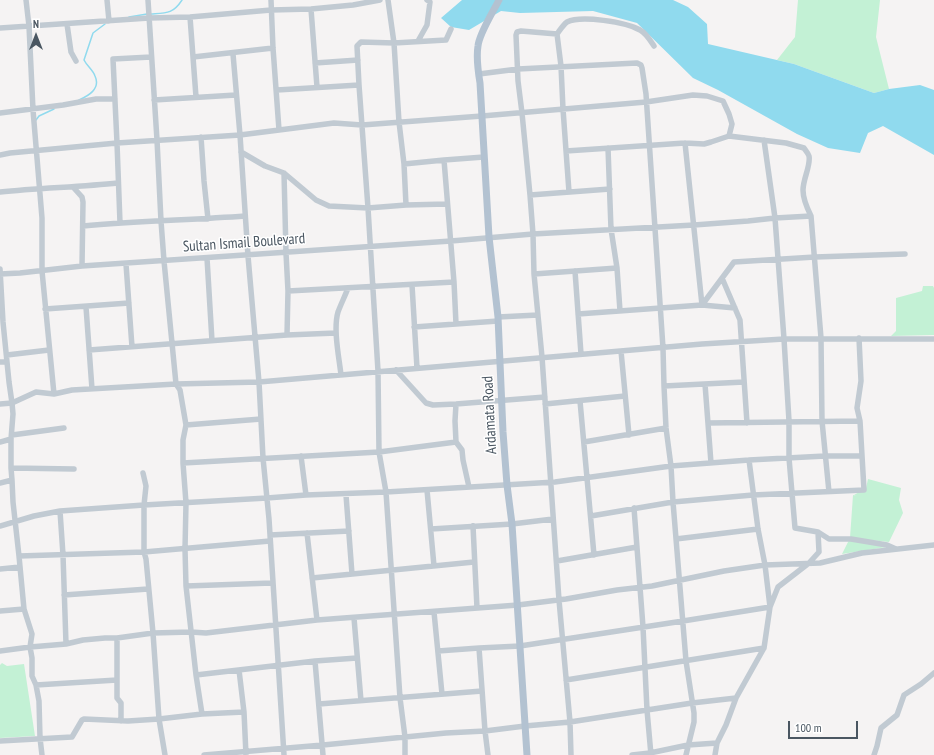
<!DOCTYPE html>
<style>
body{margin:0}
#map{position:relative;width:934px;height:755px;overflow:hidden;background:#f5f3f3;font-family:"PT Sans Narrow",sans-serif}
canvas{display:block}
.north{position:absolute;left:16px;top:16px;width:40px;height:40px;-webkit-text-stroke:3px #fff;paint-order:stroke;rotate:0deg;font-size:11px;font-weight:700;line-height:16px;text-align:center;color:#4a5661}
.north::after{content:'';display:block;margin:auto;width:14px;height:18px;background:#4a5661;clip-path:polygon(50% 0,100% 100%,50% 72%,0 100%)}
.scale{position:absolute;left:788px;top:721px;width:70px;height:18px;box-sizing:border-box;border:2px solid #4a5661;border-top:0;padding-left:5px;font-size:12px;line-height:14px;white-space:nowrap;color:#4a5661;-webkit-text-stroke:3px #fff;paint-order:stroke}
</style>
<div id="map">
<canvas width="934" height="755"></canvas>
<div class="north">N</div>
<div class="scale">100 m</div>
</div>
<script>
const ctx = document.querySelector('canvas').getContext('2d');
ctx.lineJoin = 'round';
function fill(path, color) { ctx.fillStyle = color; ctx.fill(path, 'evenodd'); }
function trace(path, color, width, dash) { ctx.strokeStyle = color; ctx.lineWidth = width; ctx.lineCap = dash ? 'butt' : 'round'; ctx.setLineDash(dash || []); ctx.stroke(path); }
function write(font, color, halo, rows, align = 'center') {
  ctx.font = font + ' "PT Sans Narrow",sans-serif'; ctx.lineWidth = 3; ctx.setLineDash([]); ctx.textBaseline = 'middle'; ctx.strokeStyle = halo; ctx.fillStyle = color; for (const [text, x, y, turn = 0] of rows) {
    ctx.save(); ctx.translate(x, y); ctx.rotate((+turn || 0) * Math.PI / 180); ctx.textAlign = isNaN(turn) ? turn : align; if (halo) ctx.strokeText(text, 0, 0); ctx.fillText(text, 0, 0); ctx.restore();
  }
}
const green = new Path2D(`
 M798,0H880L876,37L889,89L874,93L794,64L777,60L795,37Z
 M923,286H933L934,288V335L891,336L896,331V298L922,291Z
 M868,479L901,488L899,500L903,513L889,542L850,538L853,495L857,496L854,495L866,488Z
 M849,540L887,547L842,554Z
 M2,663L7,666L24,664L35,736L0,738V665Z`);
const water = new Path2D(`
 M462,0H673L688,7L707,24L708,44L794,64L874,93L889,89L920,85L934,90V155L883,126L868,133L860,153L828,148L797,134L718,90L693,78L637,23L593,11L520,13L501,11L469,30L451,27L441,18Z`);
const stream = new Path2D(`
 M151,14C166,13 173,14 182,0
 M129,17L147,14
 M79,100C88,96 101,89 95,76C93,70 87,66 84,60L93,33L105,24
 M36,120L39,116L54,109`);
const minor = new Path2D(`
 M26,0L29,26L33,110L42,218V271L54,394
 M107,0L109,21
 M148,0L157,140L161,221L164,261L176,384L180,390L186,425L183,440V463L186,503L185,549L186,586L196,675L202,714
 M271,0L273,48L279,130
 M388,0L394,43L399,122L404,164L406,205
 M311,9L317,87
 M190,17L196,97
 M67,24L71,52L76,61
 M0,28L149,18L190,17L271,10L311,9L353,5L380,0
 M557,34L561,66L563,109L569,192
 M418,41L427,25L430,2L427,0
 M233,54L240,135L248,256L259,382L263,458L269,519L284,755
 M193,57L273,48
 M315,63L358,60
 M479,74L518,69L637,63L641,65L642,68L646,94L663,348L664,386L666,428L671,466L673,502L686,661L694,713V722L686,755
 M277,90L359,85
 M154,100L236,95
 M0,113L63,105L96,99H115
 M729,136L786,143L804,148C805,150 808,153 809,156C811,165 803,179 803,190C803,199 807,208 811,216L821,338L822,421L829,492
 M201,137L204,181L208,219
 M764,140L775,218L784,339L789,421V458L795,528L818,532L829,539H851L887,545L896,549
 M685,143L702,305L735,308
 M608,148L611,229L617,268L620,311
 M241,152L265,166L284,173L316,200L329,206L368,208L406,205L447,204
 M0,155L10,153L117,143L240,135L334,123L362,125L482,116L646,102L693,95L707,96L723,101L729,114L732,124L729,136L711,142L704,144L685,143L566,151
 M444,160L454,282L456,324
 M404,164L444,160L484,157
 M284,173L286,253L288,291L287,335
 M73,187L82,197L83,202L82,266
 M0,192C39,188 79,187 118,183
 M530,195L610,189
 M120,223L117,143L113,59L151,57
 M83,226C137,221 191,220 245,216
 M207,258L212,341
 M126,264L132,347
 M0,269L3,322L9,382L12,403L13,414L11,439V468L12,480L13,502L19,556L24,609L32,634L30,647L32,658V676L36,685L39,701L40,738L42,755
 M575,271L581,354
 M0,274L20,273L82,266L451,241L533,234L694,225L748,221L775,218L811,216
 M534,274L617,268
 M722,278L740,320L747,423
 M412,285L417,368
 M288,291L454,282
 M86,307L92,389
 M45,309L129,303
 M578,314L702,305L734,262L815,257L905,254
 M498,317L538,315
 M414,327L498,321
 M89,350L287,335L336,333
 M621,351L629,435
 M7,355L49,350
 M0,362H7
 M396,370L426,403L433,405L456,404L545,397
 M341,375C339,357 333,329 338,312C341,304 345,296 348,288
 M705,384L711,463
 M664,386L744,382
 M580,401L594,555
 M0,404L12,403L36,392L54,394L72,390L176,384L259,382L702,344L784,339H934
 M456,404L455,421L456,442L462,450L463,460L469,487
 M545,404L625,396
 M708,423L860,421
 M186,425L261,419
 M12,435L64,428
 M0,442L11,439
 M584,442L666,428
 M301,456L306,495
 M183,463L379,452L456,442
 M11,468L74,469
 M143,473L146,486L144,505V552L146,559L153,633L159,719L165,755
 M0,483L12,480
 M427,490L434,566
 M346,495L352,574
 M634,508L643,627L647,710L651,755
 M60,511L63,555L66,644
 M591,516L673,502L753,495L864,490L860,421L857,408L861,381L859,338
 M0,526L34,516L60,511L144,505L267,498L306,495L386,492L555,482L671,466L749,460L825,456H862
 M473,526L477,608
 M431,529L512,524L553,519
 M307,533L317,620
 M270,535L349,531
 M676,539L758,529
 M19,556L144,552L270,541
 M557,561L637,547
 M0,569L20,567
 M312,578L474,562
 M186,586L272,583
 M64,595L148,589
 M0,611L24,609
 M434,612L442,694
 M354,618L361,701
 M117,638V698L121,703V721
 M479,648L485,731L488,755
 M0,651L30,647L66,644L83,640L105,638H117L153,633L191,632L206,633L317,620L518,605L566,599L617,590L652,586L724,571L765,565L820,563L862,553L934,545
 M438,651L479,648L520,646L683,621L770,607L778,587L809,563L819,552L818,532
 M315,661L323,755
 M239,670L244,712L246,755
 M196,675L315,661L357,658
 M566,680L764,648
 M36,685L117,680
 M319,704L482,691
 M0,741L72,737L82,720L84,719L128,721L159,719L202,714L244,712
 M204,755L323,745L446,733L485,731L525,726L570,722L692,703L736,698
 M405,755V737L400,698L386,492L379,452L378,371L368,208L359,85L357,46L361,42L394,43L446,40L451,29
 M571,755L570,722L559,600L542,357L534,274L533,234L530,195L522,113L518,81L516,35L517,32L521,31L557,34C560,30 563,25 567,22C581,15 626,22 640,30C646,33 650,40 654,46
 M632,755L650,753L688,745L717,743
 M715,755L717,743L726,725L736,698L764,648L770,607L765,565L758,529L749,460
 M874,755L877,746L881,728L897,715L904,695L921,684L934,673`);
const major = new Path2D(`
 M499,0C493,12 479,34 478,46C476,58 478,71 480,83L489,237L498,317L503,432L507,485L512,524L527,755`);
const streetNames = [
 ["Sultan Ismail Boulevard",244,243,-4],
 ["Ardamata Road",490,415,-93]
];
fill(green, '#c3f1d5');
fill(water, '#90daee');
trace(stream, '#90daee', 1.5);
trace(minor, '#c1cad2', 5.5);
trace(major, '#b3c2d1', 7);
write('15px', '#4a5661', '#fff', streetNames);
</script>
